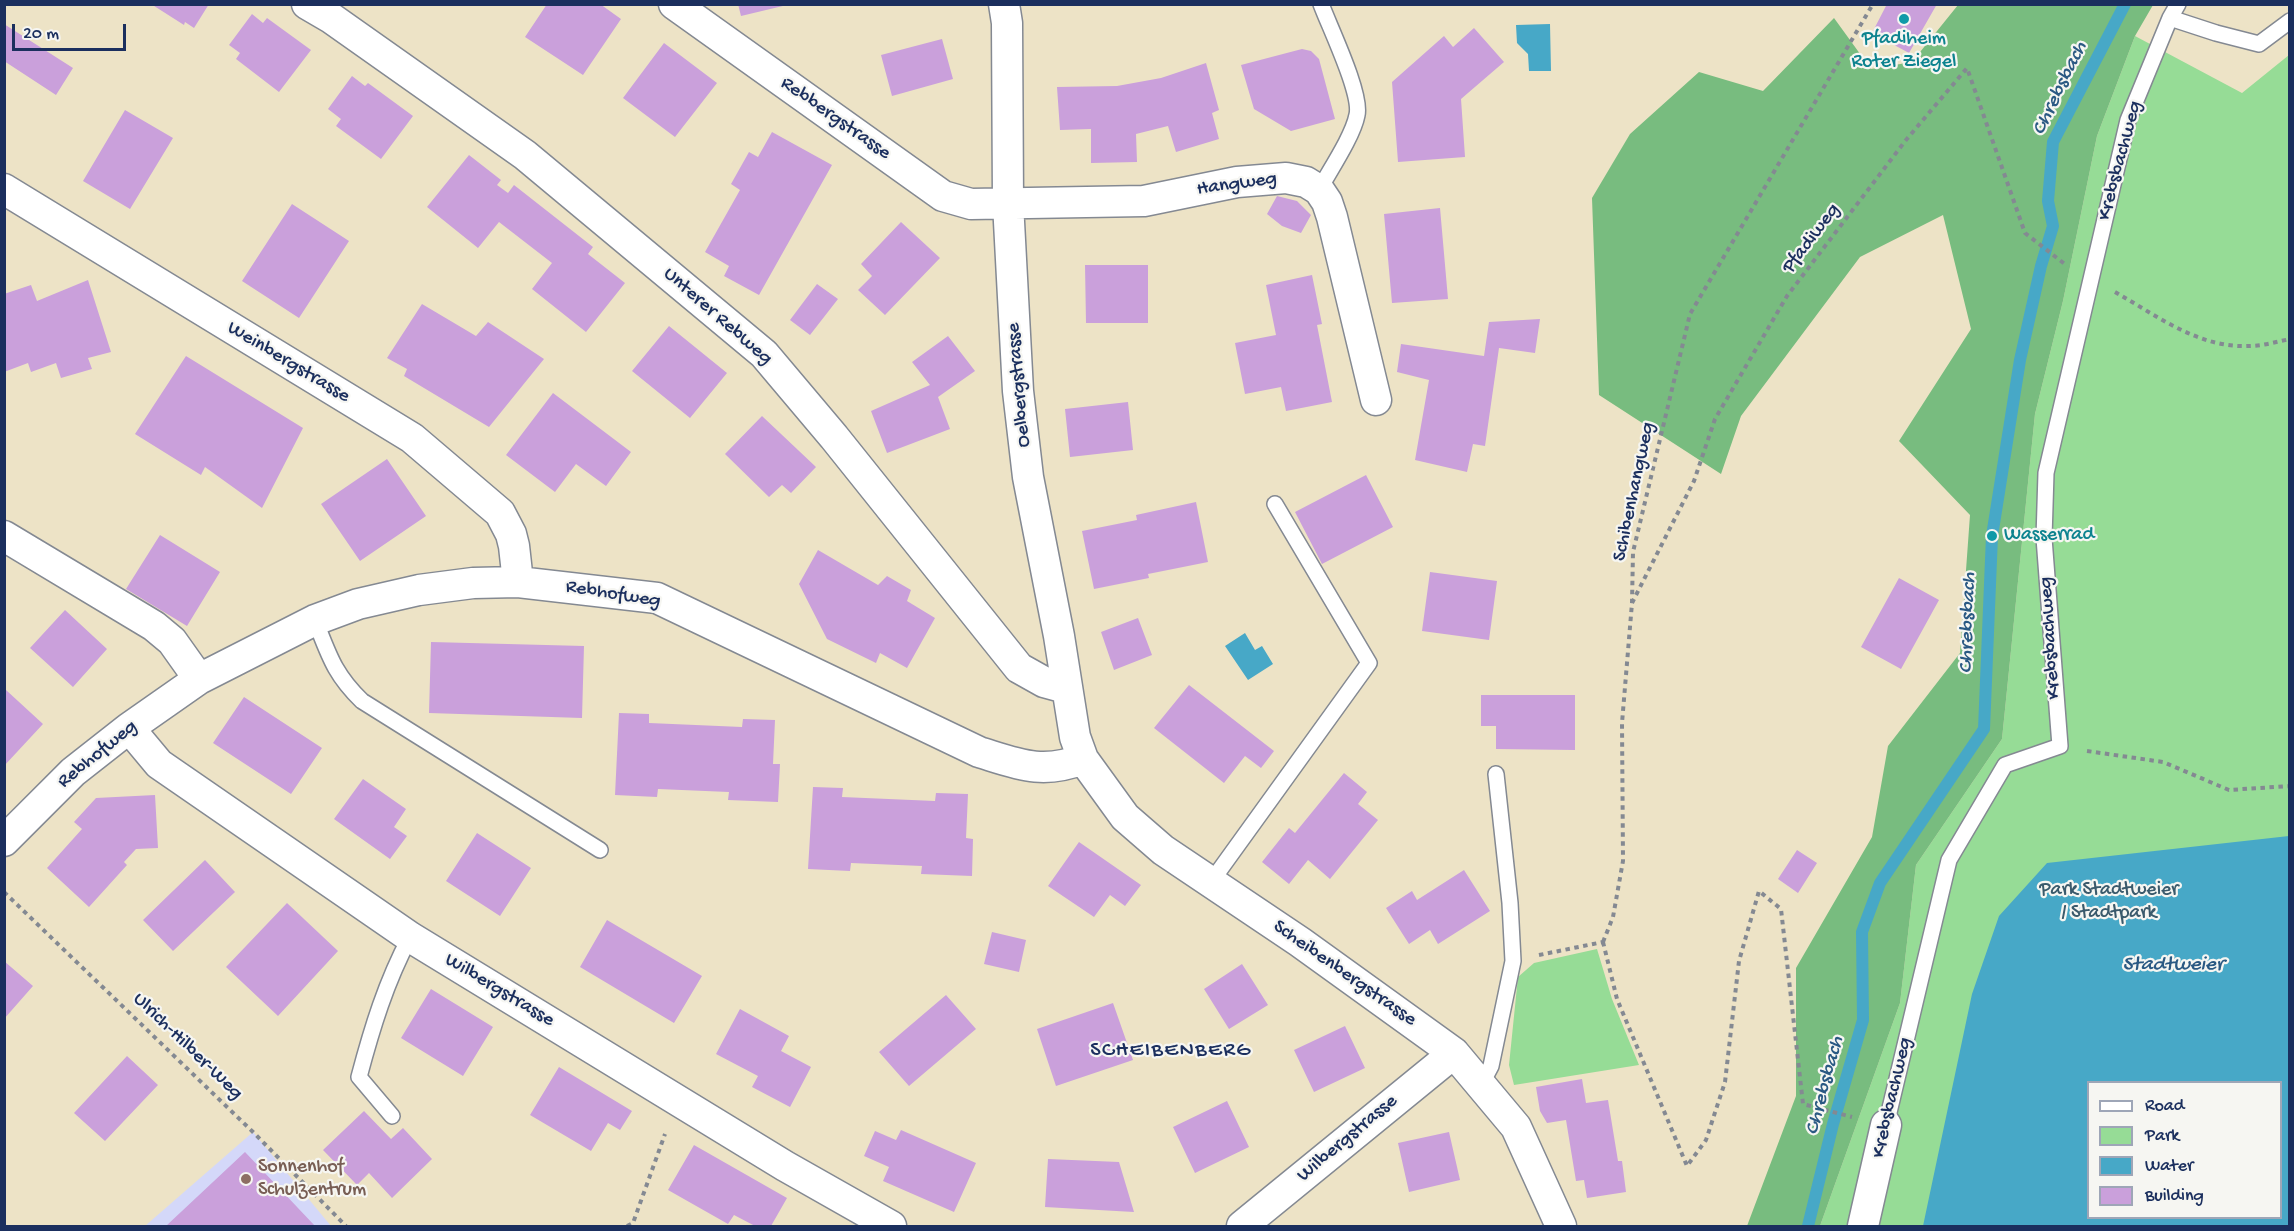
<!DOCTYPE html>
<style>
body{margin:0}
#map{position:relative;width:2294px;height:1231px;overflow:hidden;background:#ede3c6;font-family:"Gochi Hand",sans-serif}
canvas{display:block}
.frame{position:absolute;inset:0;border:6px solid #1b2f5e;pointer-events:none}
.legend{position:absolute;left:2087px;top:1081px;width:195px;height:138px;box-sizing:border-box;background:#f6f6f2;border:2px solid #9ea6b7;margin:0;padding:8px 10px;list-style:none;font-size:18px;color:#1b2f5e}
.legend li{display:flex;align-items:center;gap:12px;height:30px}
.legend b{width:30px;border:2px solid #9ea6b7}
.scale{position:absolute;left:12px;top:24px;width:114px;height:27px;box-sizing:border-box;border:3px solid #1b2f5e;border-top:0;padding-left:8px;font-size:18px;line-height:21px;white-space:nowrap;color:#1b2f5e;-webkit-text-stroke:4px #f6f6f2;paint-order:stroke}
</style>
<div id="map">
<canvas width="2294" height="1231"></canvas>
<div class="frame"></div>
<ul class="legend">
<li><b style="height:8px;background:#fff"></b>Road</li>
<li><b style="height:16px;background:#96dc96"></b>Park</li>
<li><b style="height:16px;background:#47a8c7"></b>Water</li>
<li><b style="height:16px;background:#caa0db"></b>Building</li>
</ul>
<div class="scale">20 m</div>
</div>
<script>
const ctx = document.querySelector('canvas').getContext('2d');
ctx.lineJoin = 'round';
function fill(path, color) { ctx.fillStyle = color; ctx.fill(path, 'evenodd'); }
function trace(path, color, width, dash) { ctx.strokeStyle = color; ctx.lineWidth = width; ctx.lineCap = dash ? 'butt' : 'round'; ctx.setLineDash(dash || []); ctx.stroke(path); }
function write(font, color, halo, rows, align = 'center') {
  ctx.font = font + ' "Gochi Hand",sans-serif'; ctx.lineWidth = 4.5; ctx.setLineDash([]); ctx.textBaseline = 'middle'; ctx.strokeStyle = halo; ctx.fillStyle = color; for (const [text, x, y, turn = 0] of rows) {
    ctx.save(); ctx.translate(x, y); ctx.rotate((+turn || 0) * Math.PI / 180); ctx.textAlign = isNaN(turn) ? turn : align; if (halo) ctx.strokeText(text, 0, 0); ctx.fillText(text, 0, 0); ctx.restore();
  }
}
const built = new Path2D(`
 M253,1132L331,1226H145Z`);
const green = new Path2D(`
 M2135,36L2242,93L2289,55V1226H1820L1900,1003L1916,865L2002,739L2035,414L2063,301L2097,136ZM2088,1082H2280V1218H2088Z
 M1597,949L1612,999L1639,1065L1514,1085L1509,1065L1518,977L1534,963Z`);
const forest = new Path2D(`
 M1958,5H2153L2135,36L2097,136L2063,301L2035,414L2002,739L1916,865L1900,1003L1820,1226H1747L1796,1096V968L1872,837L1888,746L1960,653L1970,515L1899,441L1971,329L1943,215L1860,257L1741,416L1721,474L1599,395L1592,198L1630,134L1699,72L1763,91L1834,18L1871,69L1912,62Z`);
const water = new Path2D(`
 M1550,24L1551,71H1529L1528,54L1517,43L1516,25Z
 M1245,633L1255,650L1262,646L1273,664L1248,680L1225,646Z
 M2289,836V1226H1923L1972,994L1999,916L2047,863ZM2088,1082H2280V1218H2088Z`);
const stream = new Path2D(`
 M1808,1226L1833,1124L1863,1020L1862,932L1880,883L1984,729L1992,536L2020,360L2041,266L2053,226L2048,201L2053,142L2125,4`);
const building = new Path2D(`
 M151,4H209L194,28L185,22L184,25Z
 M547,4H600L621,19L583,75L525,37Z
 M738,4H787V5L741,16Z
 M1887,4H1937L1909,53L1872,33Z
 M252,14L263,23L267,18L311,50L279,92L236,59L240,53L229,45Z
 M4,24L73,68L56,95L4,61Z
 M1474,28L1504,62L1461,99L1465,157L1398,162L1392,82L1444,36L1453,47Z
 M942,39L953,79L892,96L881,55Z
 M664,43L717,83L675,137L623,98Z
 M1302,49L1311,51L1319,59L1335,119L1291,131L1254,109L1241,65Z
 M1206,63L1219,110L1212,113L1219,139L1176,152L1168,126L1136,134L1137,162L1091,163V129L1060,130L1057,87L1117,86L1161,78Z
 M352,76L365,86L368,83L413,116L381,159L336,126L341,119L328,109Z
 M125,110L173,138L130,209L83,181Z
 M772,132L832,165L759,295L724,276L729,266L705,252L740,190L731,184L749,152L758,157Z
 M469,155L501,180L497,185L508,193L514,185L593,247L588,254L625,283L586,332L532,289L552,263L499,222L478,248L427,207Z
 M1277,196L1297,201L1311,215L1301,233L1282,226L1267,214Z
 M292,204L349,241L299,318L242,281Z
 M1440,208L1448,299L1392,303L1384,214Z
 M901,222L940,258L885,315L858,290L872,276L861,264Z
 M1085,265H1148V323H1086Z
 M1312,275L1322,324L1317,325L1332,402L1286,411L1281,387L1245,394L1235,343L1276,335L1266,285Z
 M88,280L111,352L88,358L92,369L61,378L56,363L31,372L28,363L4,372V294L31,285L37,301Z
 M817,284L838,299L810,335L790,320Z
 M422,304L476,336L488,322L544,359L489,427L404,376L407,369L387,358Z
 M1540,319L1535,353L1499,348L1485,446L1473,444L1467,472L1415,460L1429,380L1397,372L1401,344L1484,356L1489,322Z
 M669,326L727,373L690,418L632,371Z
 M948,336L975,371L938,397L950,429L887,453L871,411L930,385L912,362Z
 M186,356L303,428L262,508L205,467L201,475L135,434Z
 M553,393L631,452L606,486L576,464L555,492L506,455Z
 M1128,402L1133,450L1070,457L1065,409Z
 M762,416L816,467L791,493L782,485L769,497L725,454Z
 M387,459L426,516L360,561L321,504Z
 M1366,475L1393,527L1322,564L1295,512Z
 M1196,502L1208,562L1148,574L1149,578L1094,589L1082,531L1137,520L1136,515Z
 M160,535L220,572L187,626L126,589Z
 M818,550L878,585L887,576L911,590L907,601L935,618L907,668L880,653L876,663L827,639L799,584Z
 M1430,572L1497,581L1489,640L1422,631Z
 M1899,578L1939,600L1901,669L1861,647Z
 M65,610L107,649L73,687L30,648Z
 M1138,618L1152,655L1114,670L1101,632Z
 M431,642L584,646L582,718L429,713Z
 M1189,685L1274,751L1261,768L1245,756L1224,783L1154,728Z
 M6,690L43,724L4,766V691Z
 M1481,695H1575V750L1496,749V726H1481Z
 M244,697L322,748L291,794L213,743Z
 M619,713L649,714V723L742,727L743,719L775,720L773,764H780L778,802L728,800L729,792L658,789L657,797L615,795Z
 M1344,773L1367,792L1358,804L1378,820L1330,879L1308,860L1289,884L1262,862L1289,828L1295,833Z
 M363,779L406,809L394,827L407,836L390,859L334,819Z
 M813,787L843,788L842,797L935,801L936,793L968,794L966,838L973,839L972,876L921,874L922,866L851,863L850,871L808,869Z
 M155,795L158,848L136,849L124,862L127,865L89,907L47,868L82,829L74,822L96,798Z
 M477,833L531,868L500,916L446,881Z
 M1079,842L1141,885L1125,906L1110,895L1094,917L1048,886Z
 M1797,850L1817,863L1798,893L1778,879Z
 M205,860L235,892L173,951L143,920Z
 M1464,870L1490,911L1438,944L1430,930L1409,944L1386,908L1412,891L1417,900Z
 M287,903L338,951L278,1016L226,967Z
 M607,920L702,976L674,1023L580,967Z
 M992,932L1026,940L1019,972L984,964Z
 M4,961L33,986L4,1019Z
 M1242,964L1268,1005L1229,1029L1204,989Z
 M431,989L493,1027L463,1076L401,1038Z
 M946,995L976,1029L909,1086L879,1052Z
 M1113,1003L1133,1060L1056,1086L1037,1029Z
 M740,1009L789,1036L781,1051L811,1067L790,1107L752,1087L758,1076L716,1054Z
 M1345,1026L1365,1068L1314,1092L1294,1050Z
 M127,1056L158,1085L105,1141L74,1113Z
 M559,1067L632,1111L620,1130L608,1123L591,1151L530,1115Z
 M1582,1079L1586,1103L1608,1100L1618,1161H1622L1626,1192L1587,1198L1584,1180L1576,1181L1566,1120L1547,1123L1540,1111L1536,1087Z
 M1227,1101L1249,1147L1195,1173L1173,1127Z
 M364,1111L391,1139L403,1128L432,1159L392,1198L369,1173L357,1185L323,1150Z
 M901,1130L976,1163L954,1212L883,1181L889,1167L864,1156L875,1131L896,1140Z
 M1449,1132L1460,1180L1409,1192L1398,1143Z
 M694,1145L787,1198L771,1226H755L734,1215L728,1224L668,1190Z
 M245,1152L315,1226H166Z
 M1048,1159L1119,1162L1134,1212L1045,1207Z`);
const path = new Path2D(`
 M2115,292C2156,315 2198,348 2248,346C2262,346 2276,342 2290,339
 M1632,603L1694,481L1715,419L1787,296L1906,140L1967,68L2025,233L2066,265
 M2087,751L2163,762L2229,790L2290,786
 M4,892L253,1132L346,1226
 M1603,942L1613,917L1623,861L1622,723L1632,603L1633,552L1690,314L1873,4
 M1603,942L1617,999L1687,1166L1706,1140L1725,1082L1739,961L1759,891L1781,909L1803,1104L1852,1117
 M1539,955L1603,942
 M627,1226L633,1223L665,1134`);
const lane = new Path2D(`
 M2170,18L2216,33L2259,44L2290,21
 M1319,190C1330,170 1353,136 1357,115C1362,94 1330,28 1321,4
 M315,620C329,655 334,674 362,701L600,850
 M1211,882L1369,663L1275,504
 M1481,1085L1491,1066L1513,961L1510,903L1496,774
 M392,1116L359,1077C372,1028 386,982 410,937
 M1886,1125L1949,860L2005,765L2060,746L2044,538L2046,473L2128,120L2170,18L2178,4`);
const street = new Path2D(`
 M307,4L331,18L525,155L764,354L834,437L1019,668L1044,682L1066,688
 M674,4L943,196L971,204L1144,201L1237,182L1286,178L1306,182L1319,190L1327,202L1332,217L1376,400
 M1004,4L1007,23L1008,203L1018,391L1028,477L1059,636L1075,737L1083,759L1125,817L1163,850L1300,942L1454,1053L1516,1127L1561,1226
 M4,189L412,438L500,513L511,534L514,546L518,582
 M4,536L154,626L172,641L199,679
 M129,728L159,764L410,937L785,1166L891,1226
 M4,841L73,772L129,728L199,679L315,620L358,604L419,590L473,583L518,582L657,598L979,752C1018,764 1042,775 1083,759
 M1242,1226L1454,1053
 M1863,1226L1886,1125`);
const markers = [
 [1904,19,6,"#0f9aa8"],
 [1992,536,6,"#0f9aa8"],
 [246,1179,6,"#8d6e63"]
];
const cultureNames = [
 ["Pfadiheim",1904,40],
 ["Roter Ziegel",1904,63],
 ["Wasserrad",2004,536,"left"]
];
const streetNames = [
 ["Rebbergstrasse",835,119,35],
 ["Krebsbachweg",2121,161,-75],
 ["Hangweg",1237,185,-8],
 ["Pfadiweg",1812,239,-53],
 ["Unterer Rebweg",717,317,41],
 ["Weinbergstrasse",288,363,31],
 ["Oelbergstrasse",1020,385,-95],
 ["Schibenhangweg",1635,492,-78],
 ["Rebhofweg",613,595,9],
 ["Krebsbachweg",2051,638,-94],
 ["Rebhofweg",98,755,-39],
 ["Scheibenbergstrasse",1344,974,35],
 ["Wilbergstrasse",499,991,31],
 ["Ulrich-Hilber-Weg",187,1047,44],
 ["Krebsbachweg",1893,1098,-77],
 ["Wilbergstrasse",1348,1139,-40]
];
const parkNames = [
 ["Park Stadtweier",2109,891],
 ["/ Stadtpark",2109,914]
];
const educationNames = [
 ["Sonnenhof",258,1168],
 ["Schulzentrum",258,1191]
];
const waterNames = [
 ["Chrebsbach",2061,89,-64],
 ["Chrebsbach",1969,623,-88],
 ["Stadtweier",2173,966],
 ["Chrebsbach",1826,1086,-75]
];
const quarterNames = [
 ["SCHEIBENBERG",1171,1052]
];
fill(built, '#d4d8f9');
fill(green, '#96dc96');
fill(forest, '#78bc7f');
fill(water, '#47a8c7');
trace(stream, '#47a8c7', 12);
fill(building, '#caa0db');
trace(lane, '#848992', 18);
trace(street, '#848992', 33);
trace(path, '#848992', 4, [4.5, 4.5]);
trace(lane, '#fff', 15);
trace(street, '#fff', 30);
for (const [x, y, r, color] of markers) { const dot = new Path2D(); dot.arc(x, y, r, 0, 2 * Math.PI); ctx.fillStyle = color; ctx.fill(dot); trace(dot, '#f6f6f2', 2); }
write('20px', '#0d838f', '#f6f6f2', cultureNames);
write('20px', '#1b2f5e', '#f6f6f2', streetNames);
write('20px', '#3a5a6c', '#f6f6f2', parkNames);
write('20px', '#785e54', '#f6f6f2', educationNames, 'left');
write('italic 21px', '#2a5983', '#f6f6f2', waterNames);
ctx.letterSpacing = '1.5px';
write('22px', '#1b2f5e', '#f6f6f2', quarterNames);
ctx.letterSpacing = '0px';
</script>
